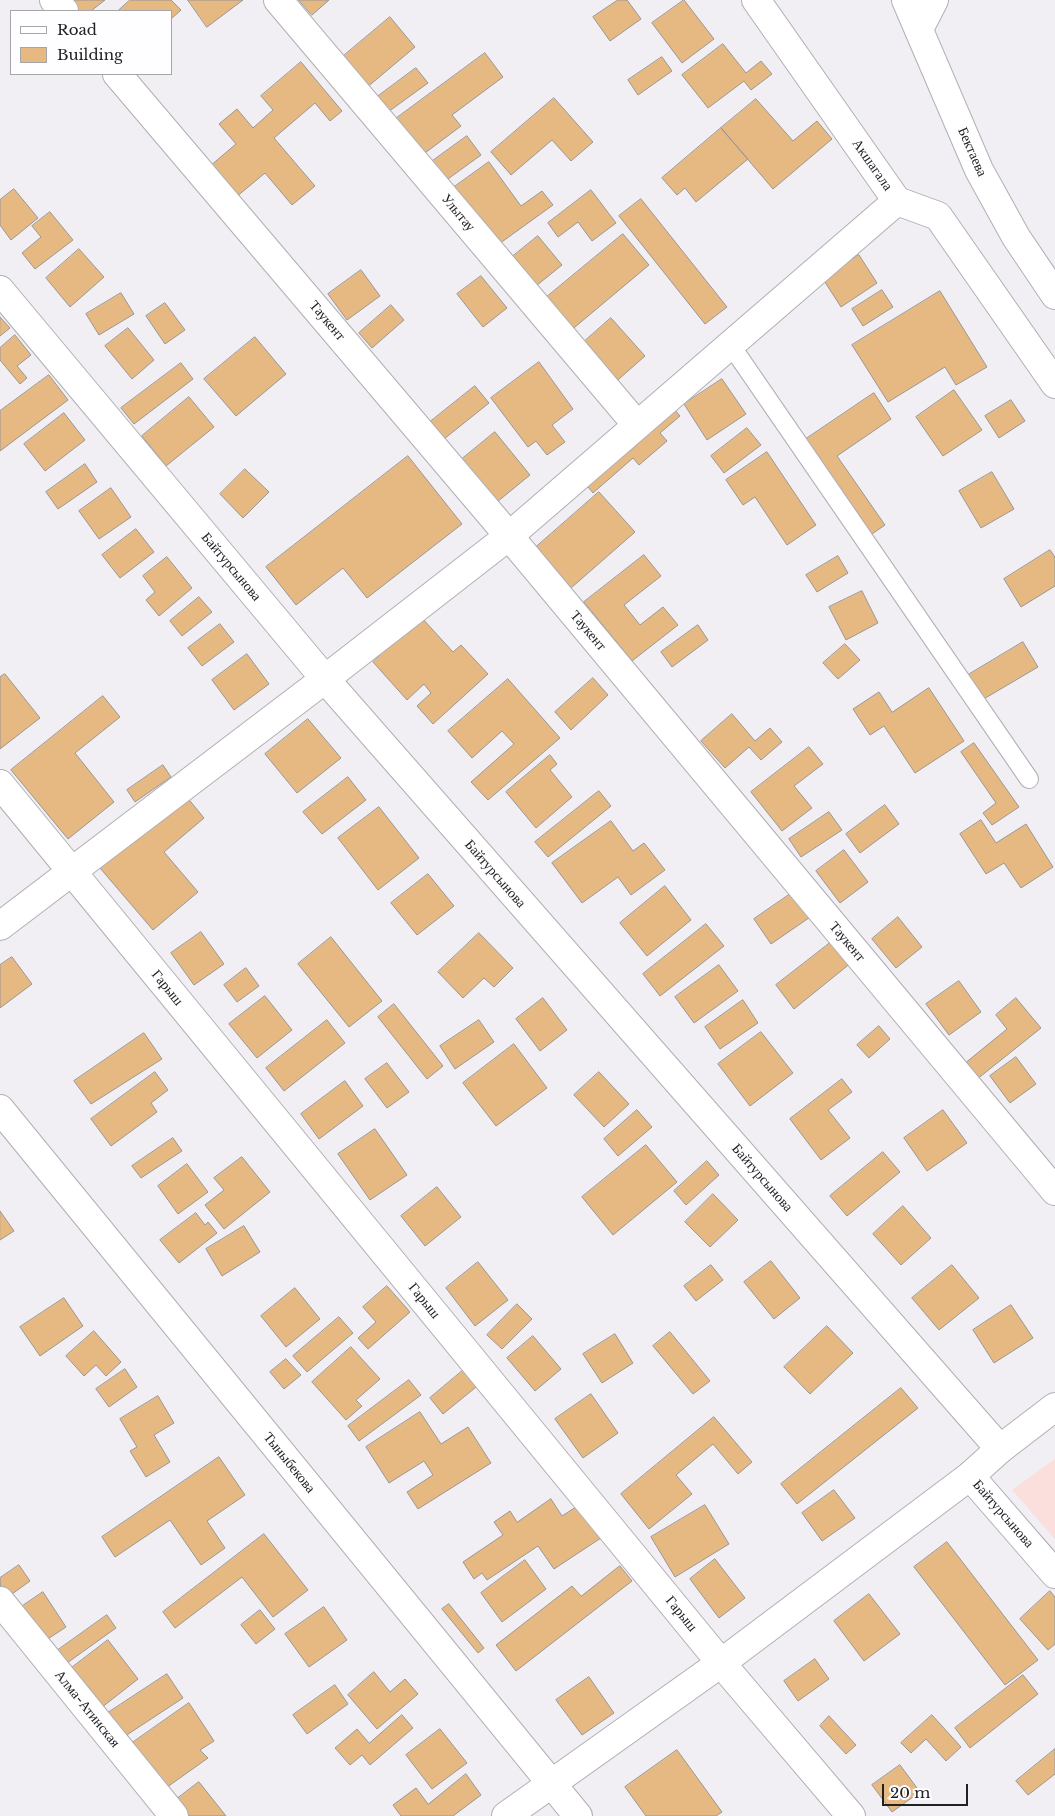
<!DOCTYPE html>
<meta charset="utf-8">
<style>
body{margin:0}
#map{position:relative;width:1055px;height:1816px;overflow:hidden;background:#f1eff3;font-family:"Libre Baskerville",serif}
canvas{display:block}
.legend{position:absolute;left:10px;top:10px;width:162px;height:65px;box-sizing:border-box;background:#fefdff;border:1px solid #a6a5a7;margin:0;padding:6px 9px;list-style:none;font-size:15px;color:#212122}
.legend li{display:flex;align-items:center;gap:10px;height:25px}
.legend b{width:25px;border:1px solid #a6a5a7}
.scale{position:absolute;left:882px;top:1784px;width:86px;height:22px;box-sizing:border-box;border:2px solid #212122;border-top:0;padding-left:6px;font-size:15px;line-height:18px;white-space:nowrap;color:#212122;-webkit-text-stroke:4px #fefdff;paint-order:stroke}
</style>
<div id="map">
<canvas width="1055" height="1816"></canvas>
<ul class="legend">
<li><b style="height:6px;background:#fff"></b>Road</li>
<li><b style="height:14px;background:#e6b983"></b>Building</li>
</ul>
<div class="scale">20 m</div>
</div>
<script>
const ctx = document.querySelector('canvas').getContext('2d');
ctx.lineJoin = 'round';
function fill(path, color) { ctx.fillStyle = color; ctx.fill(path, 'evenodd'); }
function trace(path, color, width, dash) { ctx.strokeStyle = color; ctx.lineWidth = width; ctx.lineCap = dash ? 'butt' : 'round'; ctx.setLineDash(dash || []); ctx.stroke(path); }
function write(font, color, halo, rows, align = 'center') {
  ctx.font = font + ' "Libre Baskerville",serif'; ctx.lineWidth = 4; ctx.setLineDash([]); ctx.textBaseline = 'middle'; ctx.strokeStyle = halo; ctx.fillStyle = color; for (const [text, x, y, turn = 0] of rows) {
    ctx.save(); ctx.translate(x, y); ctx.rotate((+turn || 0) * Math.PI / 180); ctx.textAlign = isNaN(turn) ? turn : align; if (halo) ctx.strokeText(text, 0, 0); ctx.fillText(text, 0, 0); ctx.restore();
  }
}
const industrial = new Path2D(`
 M1055,1459V1539L1012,1490Z`);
const building = new Path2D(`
 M67,0H105L91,11H77Z
 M130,0H171L181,10L171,19V11H118Z
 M188,0H243L207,27Z
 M299,0H329L312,15Z
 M618,0H627L641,19L610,41L593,17Z
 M684,0L714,39L682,63L652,23Z
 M390,17L415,47L365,89L340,59Z
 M723,44L746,73L761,61L772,74L751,90L744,81L708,108L682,75Z
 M485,53L503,77L452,115L461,126L417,159L390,123Z
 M662,57L672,71L638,95L628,80Z
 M301,62L342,111L330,121L315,103L274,138L315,186L292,205L265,173L229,203L203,172L236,144L219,124L237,109L253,128L273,110L261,96Z
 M416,68L428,83L388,112L377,97Z
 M554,98L593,142L571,161L552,140L511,175L491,152Z
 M756,99L793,141L817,121L832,139L773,189L721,128Z
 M721,128L748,159L696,202L685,188L677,195L662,178Z
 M467,136L481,155L441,184L427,165Z
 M489,162L521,206L542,191L553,205L492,249L450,190Z
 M14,189L38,218L11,240L0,225V200Z
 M591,190L616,223L592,241L578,222L558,237L548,223Z
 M641,199L727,307L705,324L619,216Z
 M50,212L73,240L35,269L22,253L41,237L32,226Z
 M623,234L649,265L569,332L542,301Z
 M538,236L562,265L531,290L507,261Z
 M79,249L104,277L70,307L46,278Z
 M859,255L877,283L841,307L823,279Z
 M361,270L380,296L347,320L328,294Z
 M481,276L507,308L483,327L457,294Z
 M882,290L893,307L863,326L852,309Z
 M940,291L987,367L956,385L945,367L888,402L852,345Z
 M121,293L134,314L99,335L86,314Z
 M165,303L185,330L165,344L146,316Z
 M391,305L404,320L372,348L359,333Z
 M0,317L10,328L0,336Z
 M611,318L645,356L611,386L577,348Z
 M128,328L154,360L132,379L105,346Z
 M15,335L31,355L17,366L27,378L20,384L0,360V348Z
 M255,337L286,374L236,416L204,379Z
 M539,362L573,409L552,425L565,442L547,455L536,441L528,447L491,398Z
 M181,363L193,379L134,424L121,408Z
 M49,375L68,400L0,451V411Z
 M722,379L746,414L707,440L684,404Z
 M475,386L489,403L439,443L425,426Z
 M954,390L982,430L943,456L916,417Z
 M874,393L891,419L837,456L885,525L866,538L800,443Z
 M189,397L214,427L166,466L142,436Z
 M1011,400L1025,421L999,438L985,416Z
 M668,402L680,416L660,433L667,441L639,465L633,458L593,493L580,477Z
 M64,413L85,440L45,471L24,444Z
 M747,428L761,445L724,473L711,456Z
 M495,432L530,475L497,502L462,459Z
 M767,452L816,525L787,545L755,497L743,505L726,480Z
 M408,456L462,524L367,598L343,568L296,605L266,567Z
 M85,464L97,482L58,509L46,492Z
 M245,469L269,492L243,518L220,494Z
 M992,472L1014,509L981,528L959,491Z
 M111,488L131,517L99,539L79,511Z
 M599,492L635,532L571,588L535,548Z
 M136,529L154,552L120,578L102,555Z
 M1050,550L1055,557V586L1021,607L1004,579Z
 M644,555L661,576L624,605L640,625L663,607L678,625L632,661L584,602Z
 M838,556L848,573L817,592L806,575Z
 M167,557L192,588L159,616L146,600L155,592L143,576Z
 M862,591L878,623L846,640L829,607Z
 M199,597L212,612L182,636L170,621Z
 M421,617L453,652L461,645L488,674L433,724L417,706L431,693L424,684L407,700L373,662Z
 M220,624L234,642L202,666L188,648Z
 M698,625L708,640L672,667L661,652Z
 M1023,642L1038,667L982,700L968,675Z
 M845,644L860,660L838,679L823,663Z
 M247,654L269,684L234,710L212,680Z
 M5,674L40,718L0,749V677Z
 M593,678L608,695L571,730L555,712Z
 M508,679L560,738L488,800L471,782L514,744L502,731L472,758L448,731Z
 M929,688L964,741L915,773L884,726L870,735L853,709L879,692L892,712Z
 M103,696L120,717L75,753L114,802L68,839L11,770Z
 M732,714L755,741L770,728L782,742L761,760L749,747L725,768L701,741Z
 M308,719L341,758L297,793L265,754Z
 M974,743L1019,807L992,825L983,813L996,803L961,752Z
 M809,747L823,764L794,786L812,808L782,831L751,792Z
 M550,755L557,764L550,770L572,797L536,828L506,792Z
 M163,765L171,777L135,802L127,790Z
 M348,777L366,800L322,834L303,812Z
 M599,791L611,806L548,857L535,842Z
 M186,796L204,818L164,852L198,892L153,930L100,868Z
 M885,805L899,824L860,853L846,834Z
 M379,807L419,858L378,890L338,838Z
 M829,812L842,830L801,857L789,839Z
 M981,820L996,843L1026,824L1053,867L1021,888L1004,863L986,874L960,834Z
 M611,821L633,851L644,843L665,870L631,895L618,877L582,903L552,863Z
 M844,850L868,882L840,903L816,871Z
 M428,874L454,906L417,935L391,903Z
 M665,886L691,920L647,956L620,923Z
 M799,888L816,913L771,944L754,919Z
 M898,917L922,947L896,968L872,939Z
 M706,924L724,946L660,996L643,974Z
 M201,932L224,964L194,985L171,953Z
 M479,933L513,968L494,987L484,978L463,998L438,972Z
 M839,936L857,958L794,1009L776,985Z
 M331,937L382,1001L349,1027L298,964Z
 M12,957L32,984L0,1008V965Z
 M719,965L738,991L694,1023L675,997Z
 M246,968L259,986L237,1002L224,985Z
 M959,981L981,1012L949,1035L926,1004Z
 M265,996L292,1030L257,1058L229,1024Z
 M543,998L567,1030L540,1051L516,1019Z
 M1016,998L1041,1028L976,1080L964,1064L1007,1029L996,1015Z
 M743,1000L758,1023L720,1049L705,1027Z
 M394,1004L443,1066L427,1079L378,1017Z
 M327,1020L345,1043L284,1091L266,1068Z
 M479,1020L494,1042L455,1069L440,1046Z
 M879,1026L890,1039L869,1058L857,1045Z
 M761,1032L793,1073L750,1106L718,1064Z
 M144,1033L162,1059L91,1104L74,1081Z
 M514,1044L547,1088L496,1126L463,1083Z
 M1016,1057L1036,1084L1010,1103L990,1076Z
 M387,1063L409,1092L387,1108L365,1079Z
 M155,1072L168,1090L151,1103L157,1112L111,1146L91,1119Z
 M599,1072L629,1104L604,1127L574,1095Z
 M842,1079L852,1092L828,1110L850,1138L821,1160L790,1119Z
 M345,1081L363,1106L319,1139L301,1114Z
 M637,1110L652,1127L618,1156L604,1139Z
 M943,1110L967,1143L927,1171L904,1138Z
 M375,1129L407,1175L370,1200L338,1154Z
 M173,1138L182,1151L141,1178L132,1166Z
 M646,1145L677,1182L613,1235L582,1197Z
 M883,1152L900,1172L847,1216L830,1196Z
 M242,1157L270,1192L224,1229L205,1205L224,1190L214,1178Z
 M707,1161L719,1175L686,1205L674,1191Z
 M187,1164L208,1192L178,1214L158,1186Z
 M437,1187L461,1217L425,1246L401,1216Z
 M713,1194L738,1220L710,1247L685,1222Z
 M903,1206L931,1238L901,1265L873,1234Z
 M0,1211L14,1231L0,1240Z
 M196,1213L205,1225L208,1222L217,1233L179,1263L160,1240Z
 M244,1226L260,1252L222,1276L206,1249Z
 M771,1261L800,1298L774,1319L744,1282Z
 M478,1262L508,1300L475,1326L446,1288Z
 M711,1265L723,1280L696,1301L684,1286Z
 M952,1265L979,1298L939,1330L912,1298Z
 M387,1286L410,1312L368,1349L358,1338L376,1322L363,1307Z
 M295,1288L320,1319L286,1347L261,1316Z
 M64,1298L83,1326L40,1356L20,1327Z
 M517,1304L532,1319L502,1349L487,1335Z
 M1011,1305L1033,1338L994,1363L973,1330Z
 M339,1317L353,1333L307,1372L293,1356Z
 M827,1326L853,1353L810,1394L784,1367Z
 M94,1331L121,1362L106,1376L96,1365L84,1376L66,1356Z
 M670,1332L710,1381L693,1394L653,1346Z
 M615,1334L633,1363L602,1383L583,1354Z
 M533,1336L561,1369L535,1391L507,1358Z
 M351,1347L380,1379L356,1400L362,1406L346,1420L312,1382Z
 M286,1359L301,1375L284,1389L270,1372Z
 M467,1367L481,1383L443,1414L430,1398Z
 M125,1369L137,1387L109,1407L96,1389Z
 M409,1380L421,1395L359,1441L348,1426Z
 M901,1388L918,1408L797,1504L781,1484Z
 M591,1394L618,1433L583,1458L555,1419Z
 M158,1396L174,1423L154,1435L170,1462L146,1477L130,1451L137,1447L120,1419Z
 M420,1412L441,1444L468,1427L491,1463L418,1509L407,1492L433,1475L424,1461L389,1483L366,1447Z
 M714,1417L752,1462L738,1474L713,1444L676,1475L692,1494L649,1529L621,1494Z
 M219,1457L245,1495L207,1521L225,1548L201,1565L170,1520L115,1557L102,1537Z
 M834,1490L855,1518L822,1541L802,1513Z
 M551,1499L562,1516L582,1503L604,1536L554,1569L538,1546L487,1580L482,1573L474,1579L463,1562L503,1535L494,1522L510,1511L517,1522Z
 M705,1505L729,1544L675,1577L651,1537Z
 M264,1534L308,1590L273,1617L242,1577L175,1628L163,1612Z
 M947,1542L1038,1660L1005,1685L914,1567Z
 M715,1559L745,1598L719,1618L690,1579Z
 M525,1560L546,1589L502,1622L481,1593Z
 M19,1565L30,1581L1,1602L0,1578Z
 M620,1566L632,1581L516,1671L496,1645L572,1586L581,1596Z
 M1050,1591L1055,1597V1644L1048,1650L1020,1619Z
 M43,1592L66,1627L31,1650L8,1616Z
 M869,1594L900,1634L864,1661L834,1621Z
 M449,1604L484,1648L478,1653L442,1609Z
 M324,1607L347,1640L309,1667L285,1634Z
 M260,1610L275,1629L256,1644L241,1625Z
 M107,1615L116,1628L60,1668L51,1655Z
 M108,1640L138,1679L92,1715L61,1676Z
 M815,1659L829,1679L798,1701L784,1681Z
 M374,1672L390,1692L405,1679L418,1694L377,1729L348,1695Z
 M167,1674L183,1698L110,1746L94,1722Z
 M1023,1675L1038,1694L970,1748L955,1728Z
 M589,1677L614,1713L582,1735L556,1700Z
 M335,1685L348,1704L307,1734L293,1715Z
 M189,1703L214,1741L200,1750L208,1758L163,1790L132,1743Z
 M402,1715L413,1728L370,1765L362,1755L350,1765L335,1748L357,1729L369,1743Z
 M932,1715L961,1747L946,1761L926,1739L911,1753L901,1743Z
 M829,1716L856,1745L846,1754L820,1726Z
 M440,1729L467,1763L432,1789L406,1755Z
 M1055,1749V1774L1028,1795L1016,1781Z
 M677,1750L722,1812L716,1816H646L625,1787Z
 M900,1765L920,1792L892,1812L872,1785Z
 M466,1774L481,1795L453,1816H401L393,1805L416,1788L428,1804Z
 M199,1782L226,1816H172L165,1808Z`);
const lane = new Path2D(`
 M730,344L1029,779`);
const street = new Path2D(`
 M54,0L64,11
 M278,0L637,425
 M756,0L897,201L938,216L1055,384
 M919,29L934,0
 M117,74L509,536L1055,1191
 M0,290L325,679L1000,1449
 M0,784L721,1663L851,1816
 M0,926L325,679L509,536L897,201
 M0,1109L578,1816
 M970,1476L1055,1574
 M0,1601L174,1816`);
const secondary = new Path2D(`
 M906,0L979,170L1016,237L1055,295
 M506,1816L721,1663L970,1476L1000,1449L1055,1407`);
const streetNames = [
 ["Бектаева",972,152,66],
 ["Акшагала",872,165,55],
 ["Улытау",458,213,50],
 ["Таукент",327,321,50],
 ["Байтурсынова",231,567,50],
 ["Таукент",588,631,50],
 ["Байтурсынова",495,874,49],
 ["Таукент",847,942,50],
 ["Гарыш",167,988,51],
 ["Байтурсынова",762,1178,49],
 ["Гарыш",424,1301,51],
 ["Тыныбекова",289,1463,51],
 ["Байтурсынова",1003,1514,49],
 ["Гарыш",681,1614,51],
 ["Алма-Атинская",87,1709,51]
];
fill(industrial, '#fadfdc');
fill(building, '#e6b983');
trace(building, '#999693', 1);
trace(lane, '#b1afb3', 20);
trace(street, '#b1afb3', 30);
trace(secondary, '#b1afb3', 30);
trace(lane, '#fff', 18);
trace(street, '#fff', 28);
trace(secondary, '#fff', 28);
write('14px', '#212122', '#fefdff', streetNames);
</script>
